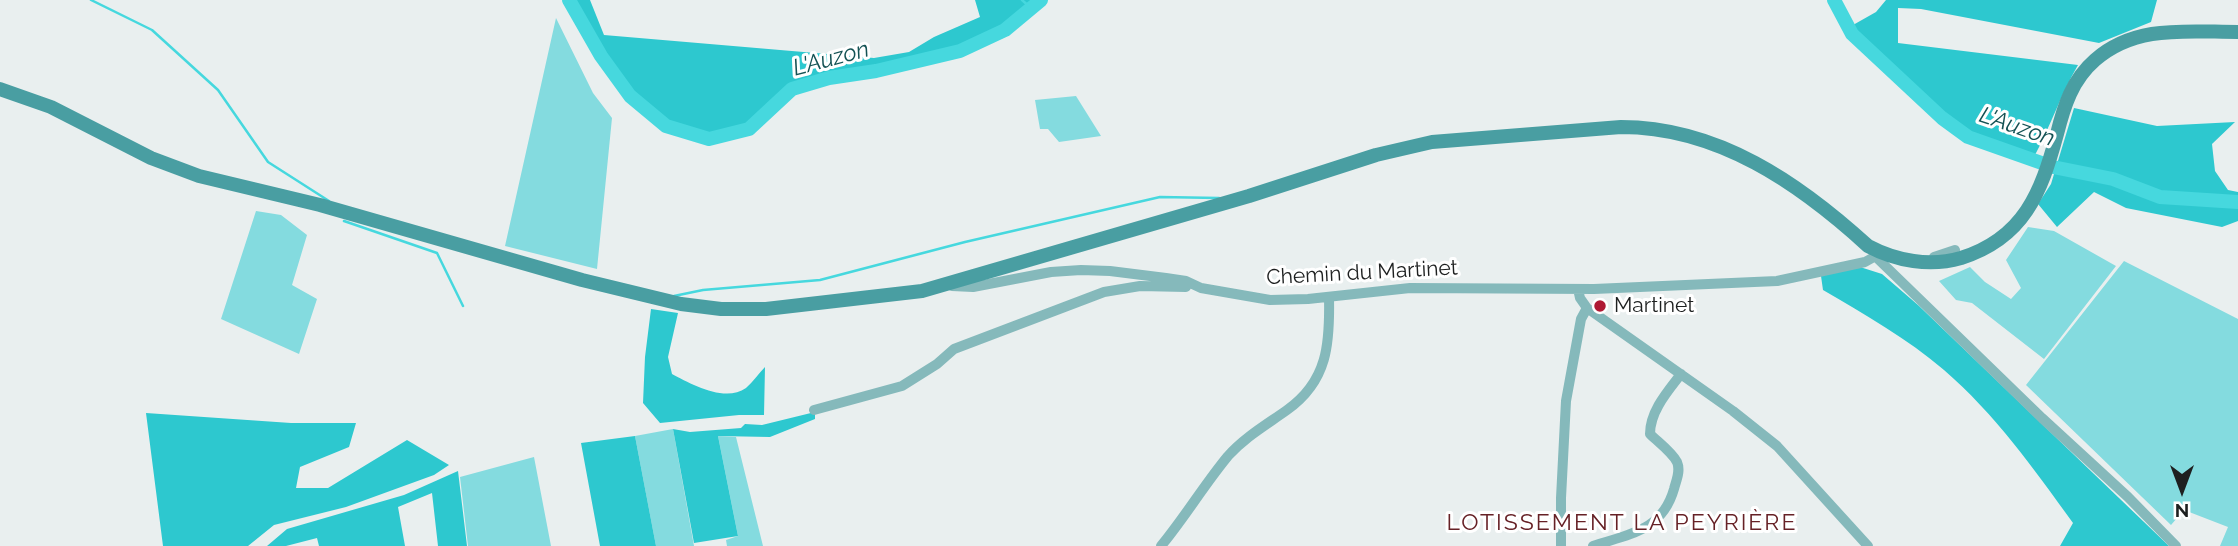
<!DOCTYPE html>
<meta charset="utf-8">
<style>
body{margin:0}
#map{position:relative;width:2238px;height:546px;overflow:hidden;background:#e9efef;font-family:Raleway,sans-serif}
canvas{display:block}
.north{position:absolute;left:2147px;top:455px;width:70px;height:70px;-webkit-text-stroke:5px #fff;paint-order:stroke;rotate:180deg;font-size:19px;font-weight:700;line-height:28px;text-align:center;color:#1e2020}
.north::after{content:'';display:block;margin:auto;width:24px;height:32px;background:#1e2020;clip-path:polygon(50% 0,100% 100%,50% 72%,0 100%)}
</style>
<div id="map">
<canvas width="2238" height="546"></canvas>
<div class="north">N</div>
</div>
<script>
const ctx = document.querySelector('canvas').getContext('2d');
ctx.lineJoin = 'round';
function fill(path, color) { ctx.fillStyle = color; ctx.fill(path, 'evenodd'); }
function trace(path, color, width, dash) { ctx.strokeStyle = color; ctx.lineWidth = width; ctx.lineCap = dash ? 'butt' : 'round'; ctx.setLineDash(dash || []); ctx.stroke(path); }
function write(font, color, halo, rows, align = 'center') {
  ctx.font = font + ' Raleway,sans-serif'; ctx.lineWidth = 6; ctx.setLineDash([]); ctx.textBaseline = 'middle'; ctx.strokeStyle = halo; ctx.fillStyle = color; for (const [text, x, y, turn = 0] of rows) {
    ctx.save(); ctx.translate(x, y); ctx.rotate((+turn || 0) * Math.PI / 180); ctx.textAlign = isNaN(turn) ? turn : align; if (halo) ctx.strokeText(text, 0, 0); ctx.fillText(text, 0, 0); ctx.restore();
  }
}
const green = new Path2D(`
 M556,18L593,93L612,118L597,269L505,246Z
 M1076,96L1101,136L1059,142L1048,129H1040L1035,100Z
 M256,211L281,215L307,235L292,285L317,299L299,354L221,319Z
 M2028,227L2054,231L2116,266L2044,359L1972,303L1956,300L1939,281L1970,267L1985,282L2011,299L2021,288L2006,260Z
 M2124,261L2238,319V546H2220L2228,527L2184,510L2171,525L2026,385Z
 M673,429L694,546H656L635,436Z
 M718,436L736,437L763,546H727L726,540L738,536Z
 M534,457L551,546H468L460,477Z`);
const forest = new Path2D(`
 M572,0H590L604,35L874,58L909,52L934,37L980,17L975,0H1037L1002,27L958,48L874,68L829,74L792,86L748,124L709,134L668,123L631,94L602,55Z
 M1886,0H2157L2151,22L2099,43L1921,9L1898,8V43L2078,65C2061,94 2051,125 2035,155L1971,132L1931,103L1854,31L1853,25L1876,12Z
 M2074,108L2157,126L2235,122L2212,144L2215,171L2228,190L2238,192V221L2222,227L2126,208L2094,192L2057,227L2038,204L2051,184Z
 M1860,267L1882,274L1918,305L2169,546H2060L2073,523C2034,469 1995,414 1944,370C1908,339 1864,314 1823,290L1821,276Z
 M651,309L678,313L668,357L672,374C691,384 725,403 746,388C753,382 759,373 765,367L764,415H739L660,423L643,403L645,357Z
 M815,412V419L770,437L718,436L738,536L694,543L673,429L690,432L741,428L745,424L762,425Z
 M146,413L291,423H356L349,447L300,467L296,488H328L407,440L449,465L434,475L346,507L274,525L248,546H163Z
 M635,436L656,546H600L581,443Z
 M458,471L467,546H438L432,493L398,507L405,546H319L317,538L286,546H267L287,529L404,495Z`);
const stream = new Path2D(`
 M91,0L152,30L218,90L268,162L329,201
 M1022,0L1032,9
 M344,221L437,253L463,306
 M674,296L703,290L820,280L965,242L1160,197L1219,198`);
const river = new Path2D(`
 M569,0L601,56L630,96L666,126L709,139L749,129L792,89L829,78L876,71L960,51L1005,30L1041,0
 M1834,0L1852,34L1942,118L1968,137L2053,167L2113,179L2160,197L2238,202`);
const minor = new Path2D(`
 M1876,257L2042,418L2128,497L2176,546
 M1934,257L1955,250
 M952,286L973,287L1051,272L1081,270L1110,271L1166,278L1186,281L1201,288L1270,300L1308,299L1410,288L1594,289L1777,281L1865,262L1881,253
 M1578,289L1580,298L1587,308L1733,411L1777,446L1868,546
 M814,410L902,386L937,364L954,349L1104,292L1140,286L1186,287
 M1161,546C1185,517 1204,485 1228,456C1245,437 1266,425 1287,410C1328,381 1330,343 1329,297
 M1561,546V498L1566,401L1581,319L1587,308
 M1593,546C1629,534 1662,531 1674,489C1676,481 1681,471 1677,462C1672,452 1658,442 1650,434C1650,411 1668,391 1681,374`);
const secondary = new Path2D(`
 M0,89L51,107L151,158L199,176L320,205L582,280L681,304L721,309H766L922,291L1249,196L1376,155L1432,142L1621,127C1718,127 1799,183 1868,246C1896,261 1930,267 1961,258C2024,238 2041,193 2057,134C2064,106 2072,80 2095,60C2136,24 2188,32 2238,32`);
const markers = [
 [1600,306,7,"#ae1933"]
];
const streetNames = [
 ["Chemin du Martinet",1362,273,-3]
];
const poiNames = [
 ["Martinet",1614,306]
];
const waterNames = [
 ["L'Auzon",831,59,-15],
 ["L'Auzon",2017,127,19]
];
const neighbourhoodNames = [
 ["LOTISSEMENT LA PEYRIÈRE",1622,523]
];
fill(green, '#84dbdf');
fill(forest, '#2dc8cf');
trace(stream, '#46d8de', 2.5);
trace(river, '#46d8de', 14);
trace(minor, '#85b9bb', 10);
trace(secondary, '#499ea2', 14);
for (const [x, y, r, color] of markers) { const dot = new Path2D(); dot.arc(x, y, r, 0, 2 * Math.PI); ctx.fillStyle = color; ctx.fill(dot); trace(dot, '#fff', 2.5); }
write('21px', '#1e2020', '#fff', streetNames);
write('21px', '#1e2020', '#fff', poiNames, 'left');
write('italic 23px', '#145254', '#fff', waterNames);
ctx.letterSpacing = '2px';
write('23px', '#662126', '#fff', neighbourhoodNames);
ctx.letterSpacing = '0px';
</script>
